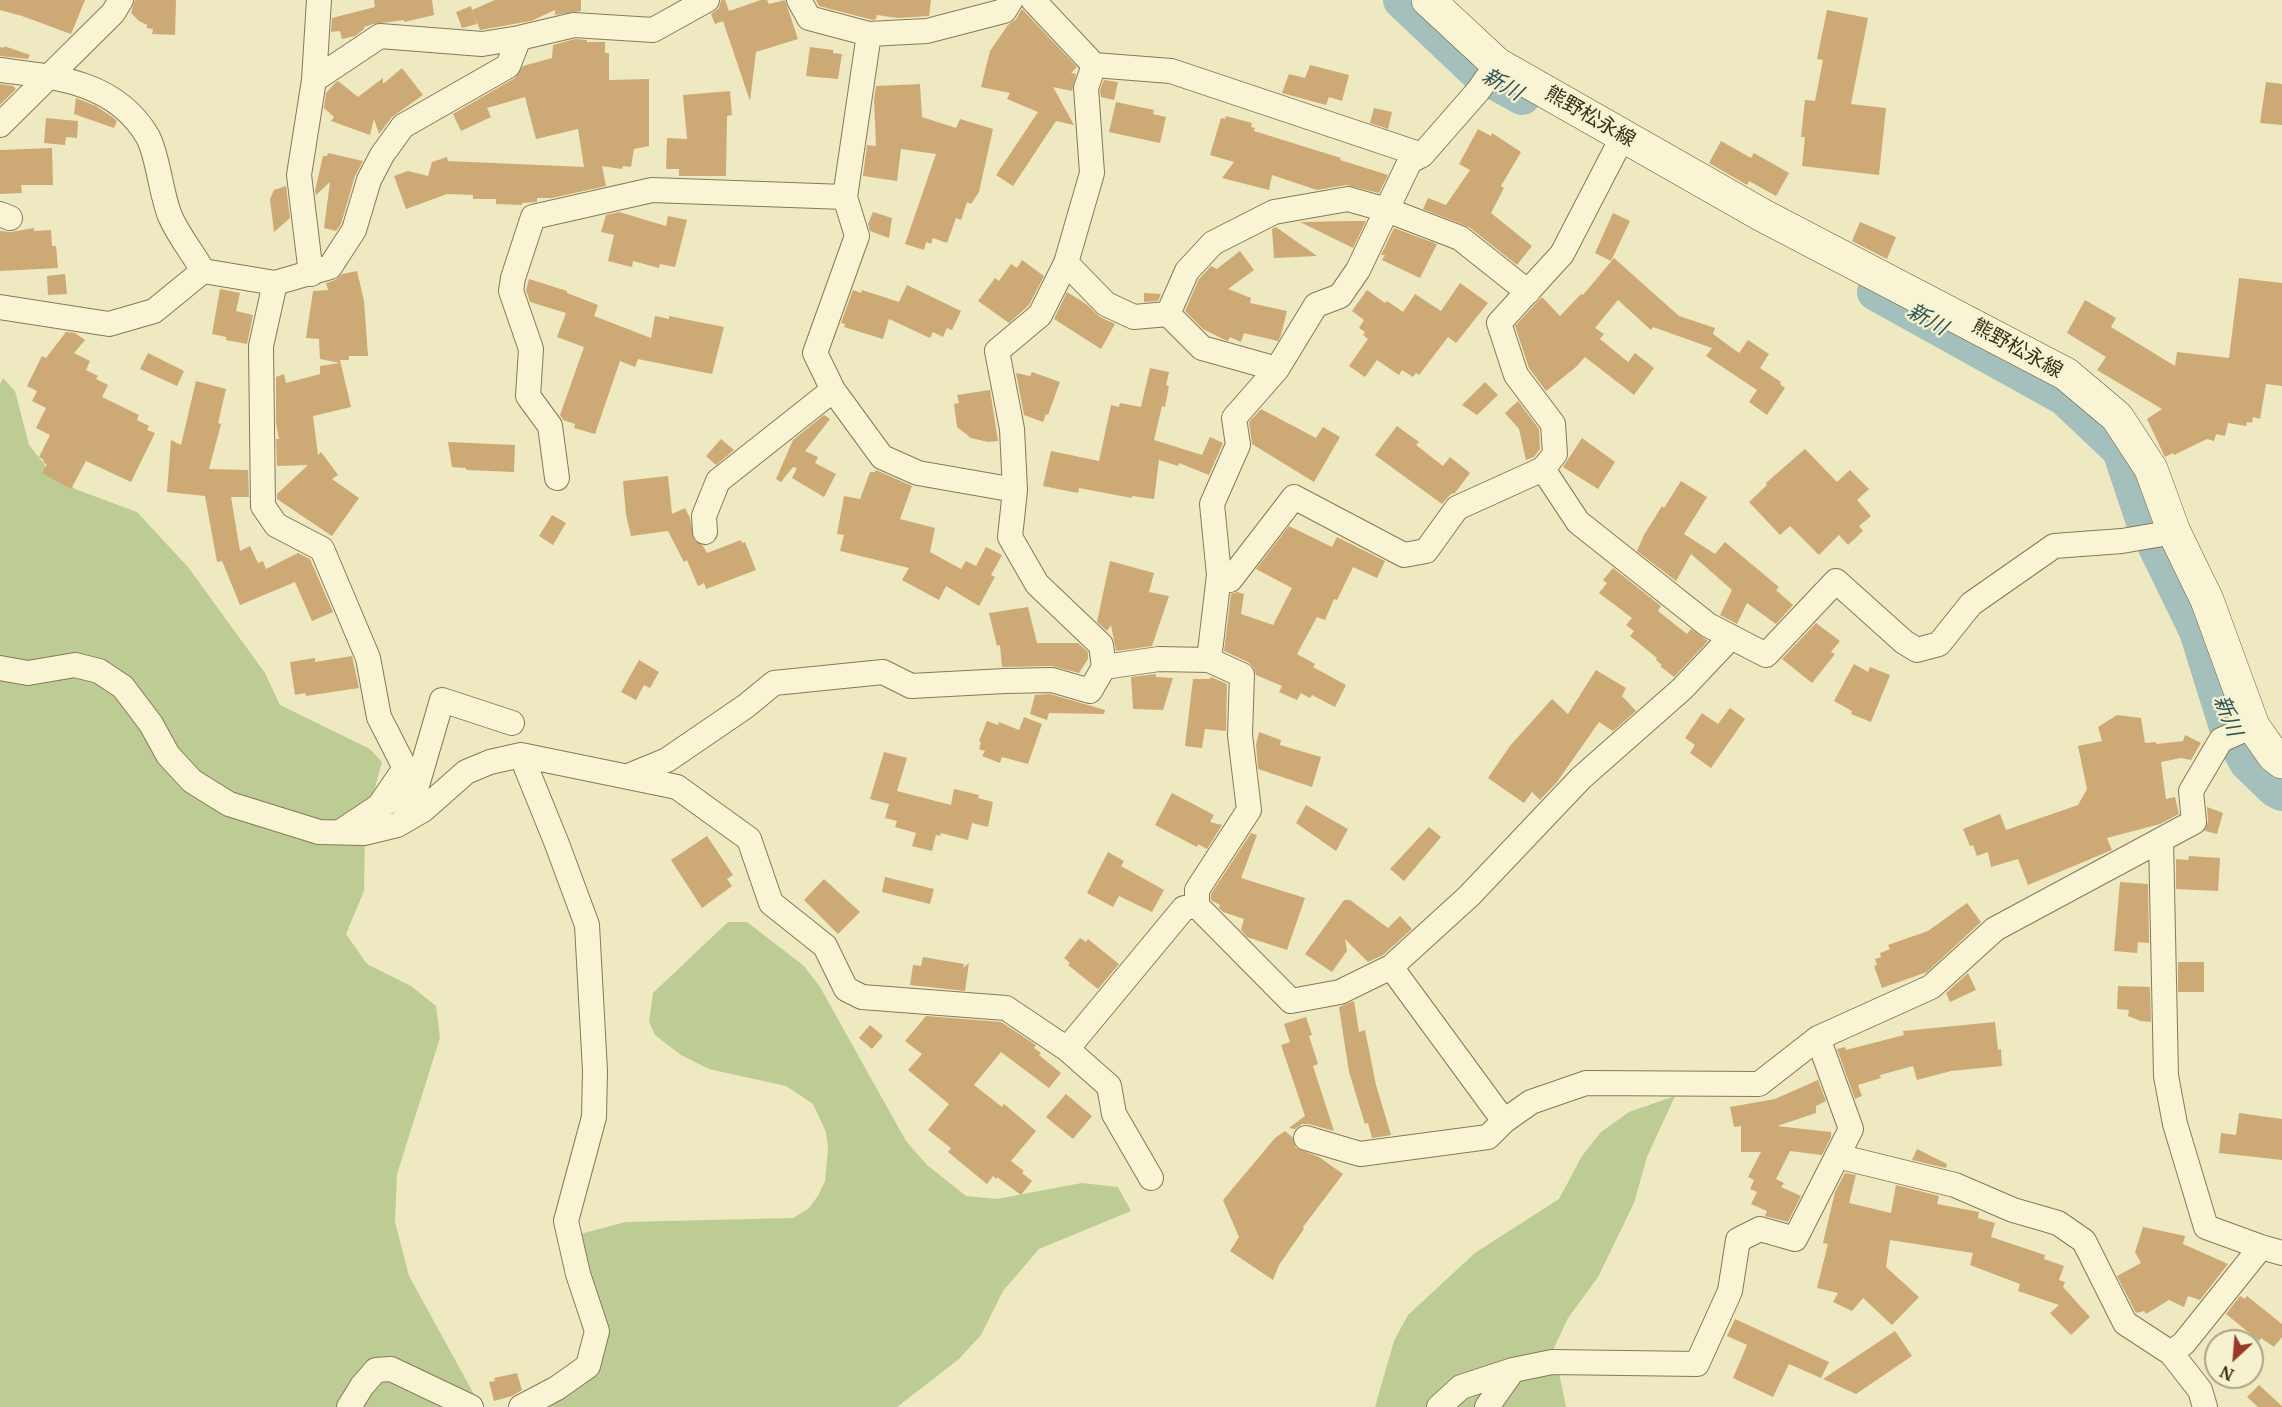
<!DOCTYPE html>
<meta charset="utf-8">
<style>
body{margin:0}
#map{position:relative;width:2282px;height:1407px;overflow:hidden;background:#eee9c0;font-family:Merriweather,serif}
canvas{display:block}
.north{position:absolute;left:2204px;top:1329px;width:60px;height:60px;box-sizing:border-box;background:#f6f1cf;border:2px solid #aaa387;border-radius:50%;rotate:206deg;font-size:16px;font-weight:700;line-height:24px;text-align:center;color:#372e1c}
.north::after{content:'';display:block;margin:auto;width:21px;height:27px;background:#973a27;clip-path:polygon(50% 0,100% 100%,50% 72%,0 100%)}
</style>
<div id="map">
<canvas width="2282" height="1407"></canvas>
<div class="north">N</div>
</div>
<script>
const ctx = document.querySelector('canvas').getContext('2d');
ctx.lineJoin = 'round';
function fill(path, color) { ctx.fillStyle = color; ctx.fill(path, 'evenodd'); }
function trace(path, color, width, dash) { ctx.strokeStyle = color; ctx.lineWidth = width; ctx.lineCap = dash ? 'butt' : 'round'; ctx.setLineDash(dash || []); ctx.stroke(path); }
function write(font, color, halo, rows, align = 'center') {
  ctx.font = font + ' Merriweather,"Noto Sans JP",serif'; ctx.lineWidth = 4.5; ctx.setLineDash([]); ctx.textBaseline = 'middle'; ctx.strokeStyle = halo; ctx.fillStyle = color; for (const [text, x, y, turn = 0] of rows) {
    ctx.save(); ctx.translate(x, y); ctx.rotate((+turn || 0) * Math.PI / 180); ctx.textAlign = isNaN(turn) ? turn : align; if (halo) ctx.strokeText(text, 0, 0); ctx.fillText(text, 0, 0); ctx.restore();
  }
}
const green = new Path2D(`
 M3,378L15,391L29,445L49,470L75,489L137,512L188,567L265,673L280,705L370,749L382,762L365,825L364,891L346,934L367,964L411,986L436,1006L440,1038L397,1174L395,1222L409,1276L481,1407H0V384Z
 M728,922H747L804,966L820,987L906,1141L927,1165L966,1196L997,1199L1082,1183L1118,1187L1131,1211L1039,1249L1003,1291L981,1335L959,1359L897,1407H524L589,1374L580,1234L626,1222L793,1218L808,1209L818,1196L825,1181L828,1148L826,1132L813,1104L786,1086L709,1069L681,1055L655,1035L649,1022L653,993Z
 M1675,1096L1647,1157L1634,1203L1598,1277L1568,1318L1554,1348L1566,1407H1375L1394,1341L1408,1315L1475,1253L1559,1199L1582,1156L1601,1132L1629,1112Z`);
const river = new Path2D(`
 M1402,0L1477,71L1522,96
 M1876,292L2065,397L2121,450L2145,522L2198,631L2227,724L2248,762L2276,789L2282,792`);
const building = new Path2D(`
 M0,0H85L71,34L22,16L0,10Z
 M135,0H176L175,35L152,34L153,29L147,28V25L139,21L131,13Z
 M374,0H432L434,15L404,22V20L373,24L364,27V29L355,36L342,39L340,31L331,32L332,18L375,7Z
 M495,0H581V11L555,15V10L531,21L480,30L472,10Z
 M721,0H725L729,11L761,0H767L769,4L785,0L798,39L756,52L750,101L723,21L715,24L711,14L719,8Z
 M816,0H931L929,16L898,18L877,15L876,19L873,20L819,6Z
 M471,6L477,24L462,28L456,12Z
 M1022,9L1077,67L1071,73L1076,74L1072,91L1053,87L1074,125L1056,121L1013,186L996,175L1038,112L1007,99L1010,93L981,87L990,51L1008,25L1016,19Z
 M1827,10L1868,18L1851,104L1886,108L1879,175L1802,166L1805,137H1801L1805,100L1815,101L1823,60L1817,59Z
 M575,39L587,40V42H605V53H609V80L649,79V146L634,149L631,167L623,166L622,169L602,166L606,186L552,198H537V202L522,203V205L496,204V199H473V195L447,194L406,209L394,176L408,171L428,176L432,162L447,157L448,161L584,167L578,129L536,139L525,97L487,108L491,117L461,131L453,114L515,78L523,66L552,58L553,45Z
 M4,46L30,55L28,59L0,56V47L4,48Z
 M810,47L833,50V53L842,54L838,79L806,76Z
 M1310,65L1349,75L1342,101L1329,97L1326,105L1282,93L1289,74L1305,78Z
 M402,68L423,95L392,117L379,134L374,119L370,135L331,121L334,117L324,108L326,93L335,83L338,81L358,97L383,78V84Z
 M1104,80L1118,82L1114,100L1101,97L1100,90Z
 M2266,82L2282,84V125L2260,123Z
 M0,84L13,86L16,89L0,105Z
 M920,84L922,117L956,128L960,119L993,129L979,192L971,204L967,202L961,220L956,218L947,243L933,238L931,244L926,242L924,250L905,244L936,154L901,149L897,181L863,176L867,145L876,146L874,100L876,86Z
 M730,91L732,115L727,116L726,176H679V169H666L667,138L687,139L683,95Z
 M76,98L96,106L111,116L117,121L114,128L74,114Z
 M1116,102L1154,110L1153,114L1166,117L1160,143L1109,132Z
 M1374,108L1392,112L1388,129L1370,123Z
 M1226,116L1252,123L1251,127L1255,128L1254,131L1341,158L1340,160L1388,175L1379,193L1346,185L1317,190L1272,175L1269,190L1222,178L1234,162L1210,155L1221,118L1225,119Z
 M46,118L78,121L77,138L66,137L65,145L44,143Z
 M1478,129L1491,136L1492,133L1521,152L1501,186L1504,188L1491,213L1532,246L1517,265L1469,227L1423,209L1428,198L1446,205L1470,170L1459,164Z
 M1721,141L1751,158L1754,153L1789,173L1776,196L1749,181L1747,185L1709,163Z
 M52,148L53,185H21L22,193L0,194V150Z
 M328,153L363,161L355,176L341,224L336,231L324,228L330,182L316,195L315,191L323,156H327Z
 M286,186L290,218L274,232L270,199L274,190Z
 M619,212L666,226L668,216L687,220L675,267L660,264L659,268L633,261L632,267L608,261L614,235L601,232L606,215Z
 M873,212L892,218L889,238L870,231L868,224Z
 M1613,213L1630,221L1611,261L1595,253Z
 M1354,221H1366L1353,248L1300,222Z
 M1860,222L1896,237L1887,259L1852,241Z
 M1276,227L1317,256L1274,258L1272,229Z
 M34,228V231L51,230L52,246H56L58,268L0,271V231L11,232Z
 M1394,228L1437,244L1420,278L1382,260L1385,255H1381Z
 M1240,251L1254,270L1228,289L1251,298L1250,303L1287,311L1281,335L1278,341L1244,333L1241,342L1230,337L1228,341L1225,340L1203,329L1185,311L1199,279L1211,266L1217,269Z
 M1614,258L1679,316L1715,328L1713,334L1739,353L1748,340L1769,354L1760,368L1781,382L1780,384L1785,388L1767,415L1749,402L1757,390L1706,356L1712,348L1653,327L1651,330L1618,300L1595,328L1604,334L1600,339L1628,362L1635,353L1654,368L1634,395L1585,357L1576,367L1546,391L1529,368L1515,326L1542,297L1560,316L1581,294L1583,295Z
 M1022,260L1044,276L1029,305L1009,323L978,301L995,278L999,281L1011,264L1017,268Z
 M357,271L364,301L368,356H349V360H340L351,407L313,416L318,455L321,452L338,475L332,479L359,498L332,536L277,499V494L308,465L277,466L276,439H279L276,423V377L284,374L286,383L320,374V366L340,363L320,359L319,339L306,338L313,291L328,290L326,283L335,280L342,274Z
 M65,274L67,294L48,295L47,276Z
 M2239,278L2282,283V386L2266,384L2260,419L2253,417L2252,423L2247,422L2246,426L2228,423L2225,436L2216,434L2214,441L2207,439L2174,455L2173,453L2165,457L2147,419L2162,409L2097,370L2106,357L2067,333L2085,300L2116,318L2111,327L2175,366L2177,352L2229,358Z
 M529,279L567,291V293L598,305L594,316L651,338L655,316L669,319V316L724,327L712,374L638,359L635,367L620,361L595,434L574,428L575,424L563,420L560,415L584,347L557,337L566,313L530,302L526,290Z
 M1460,283L1488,303L1456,343L1448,337L1419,375L1416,373L1413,377L1402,370L1399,375L1377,360L1365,377L1349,366L1368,339L1363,335L1365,332L1359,328L1364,320L1352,311L1367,290L1385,303L1387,301L1403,312L1415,294L1441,311Z
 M907,285L961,311L952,330L947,328L943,337L933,332L930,338L889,319L883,339L844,327L845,324L841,323L853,290L861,293L862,290L899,302Z
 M220,289L240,293L236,311L253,315L247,344L226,340V337L212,334Z
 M1067,292L1086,304L1100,317L1115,324L1101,349L1054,319Z
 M1144,293L1161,294L1158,301L1144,302Z
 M66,332L75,333L85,340L74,353L90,361L86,370L98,376L96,379L108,385L102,397L139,415L137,420L149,426L147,430L155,433L131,482L86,461L71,489L42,473L47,465L43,462L44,460L39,457L50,435L36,428L46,408L32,401L37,391L27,386L42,356L46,358Z
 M148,353L184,371L177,386L140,369Z
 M1150,368L1169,372L1166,385L1169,386L1165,407L1162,406L1154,440L1202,455L1210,437L1223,443L1209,475L1179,463L1178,466L1159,460L1154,499L1132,496V498L1079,488L1078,493L1043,486L1051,451L1099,461L1111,405L1119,407L1120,403L1141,407Z
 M1032,372L1060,382L1048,415L1046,414L1043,422L1024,415L1016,373L1030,376Z
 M196,381L226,389L218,423L221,424L209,469L248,470L249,497H231L240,551L250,546L258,563L263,561L266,569L298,553L310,559L333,612L312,621L295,582L240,605L222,561L217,562L205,496L167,492L171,440L181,445Z
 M1485,382L1498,395L1477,415L1462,405Z
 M990,390L998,441L988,442L971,438L957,427L954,404L959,403L957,395Z
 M1518,401L1539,429L1540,449L1534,457L1526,460L1519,429L1505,413Z
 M1261,409L1316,438L1323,427L1340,437L1314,482L1252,444L1249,422Z
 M824,415L830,419L805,451L818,457L815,463L836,474L824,497L792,478L797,468L793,467L781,482L776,479L793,440Z
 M1397,426L1419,442L1416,445L1443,466L1450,457L1470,473L1455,493L1451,494L1442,504L1375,455Z
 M1582,438L1615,462L1598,489L1563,467Z
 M721,439L734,450L716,465L706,456Z
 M448,442L515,445L514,472L466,470V468L452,467Z
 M1805,449L1837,482L1850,470L1869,489L1857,500L1871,516L1859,526L1863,531L1848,545L1839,535L1819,555L1790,526L1780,535L1749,502L1767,485L1766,483Z
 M876,470L912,486L900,519L935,528L930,552L961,569L966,561L976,566L986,547L1002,555L991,575L995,577L979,606L946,586L939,600L902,580L909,568L840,551L844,535L837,534L844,496L860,499L870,472H875Z
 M668,476L672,514L685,508L690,518L694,540L703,546L707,553L741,540L742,543L745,542L756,570L706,589L704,583L698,586L687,560L684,562L668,531L631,536L626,515L623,481Z
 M1681,481L1707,497L1684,534L1715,554L1725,542L1779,587L1776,590L1793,605L1776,624L1747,603L1737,624L1720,615L1732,590L1691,554L1676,581L1637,551L1644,535L1662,506L1664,508Z
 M552,515L566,523L553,545L539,536Z
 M1289,526L1332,547L1337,537L1385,561L1377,578L1353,567L1337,600L1334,599L1325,620L1317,617L1297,654L1315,664L1313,667L1346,685L1335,707L1312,695L1310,698L1301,693L1297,700L1279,692L1282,686L1256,675L1254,668L1248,662L1224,651L1231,594L1237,592L1244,594L1241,614L1273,625L1292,588L1256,569Z
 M1110,561L1154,573L1149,592L1169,596L1152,646L1116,651L1111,625L1107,631L1097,622Z
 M1613,568L1661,606L1658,611L1687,634L1691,629L1708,641L1674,677L1660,666L1662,665L1656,660L1657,658L1630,636L1634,631L1626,625L1632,618L1599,593L1607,583L1603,580Z
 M1028,607L1037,643H1078L1088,652V659L1079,673L1052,666L1002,667L1000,645L997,646L989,613Z
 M1816,623L1840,641L1831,652L1835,654L1812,683L1782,659Z
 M352,656L359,688L306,696L305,693L295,695L290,662L315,658V662Z
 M639,660L659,672L650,688L644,685L636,700L621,692Z
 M1854,664L1868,672L1870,667L1890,675L1871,722L1851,714L1852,711L1834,701Z
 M1596,670L1626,688L1622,696L1636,711L1613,731L1599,722L1557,782L1540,800L1532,792L1524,803L1488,778L1510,746L1552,699L1568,714Z
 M1156,674V677L1173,678L1163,710L1133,709L1131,677Z
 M1211,677L1227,684L1226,731L1205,729L1202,748L1185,746L1193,679H1210Z
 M1050,694L1105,710L1104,714L1049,713L1047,720L1030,714L1035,695Z
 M1730,708L1745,719L1711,768L1690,753L1695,745L1685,738L1702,713L1718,724Z
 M2117,715L2141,718L2145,743L2155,742L2157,744L2183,741L2185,735L2201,743L2191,760L2181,758L2161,762L2166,799L2175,797L2179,814L2160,824L2107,838L2112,850L2028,885L2018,859L1991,867L1988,852L1977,856L1973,845L1970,846L1963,829L2000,814L2006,830L2078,805L2087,789L2078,746L2102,741L2098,727Z
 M1024,717L1042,724L1028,764L1002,757L1000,763L982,756L985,751L979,749L981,742L979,741L987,721L998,725L999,722L1019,730Z
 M1259,732L1281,740L1280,745L1321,757L1312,787L1258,769L1256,745Z
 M884,752L907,758L897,791L951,805L954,789L979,795L978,798L993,802L988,827L972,823L968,840L941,833L940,836L936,835L932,851L912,846L916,833L895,827L897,821L885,818L889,804L870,799Z
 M1172,793L1214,815L1210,822L1222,825L1207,849L1198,844L1197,847L1155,825Z
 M1306,805L1348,829L1336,851L1296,823Z
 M2207,807L2223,813L2217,834L2205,831L2208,821Z
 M1429,827L1441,837L1404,881L1390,869Z
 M1251,833L1257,835L1241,878L1305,898L1287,950L1247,937L1241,930L1244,919L1223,912L1219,908L1220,905L1211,900V894Z
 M707,836L733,875L727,879L732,886L702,908L671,860Z
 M1108,852L1124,861L1121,866L1164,890L1152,912L1119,896L1113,907L1087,893Z
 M2189,856L2220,858L2218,891L2176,889V859L2188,860Z
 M885,877L934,889L930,904L882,892Z
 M824,879L860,912L838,934L804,900Z
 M2120,882L2148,884L2149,943L2138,942L2137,953L2114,951Z
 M1344,900H1350L1388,928L1400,916L1412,929L1383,955L1368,962L1345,939L1347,951L1332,972L1305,954Z
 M1967,903L1981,922L1927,972L1882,988L1874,966L1877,965L1875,959L1881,957L1880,953L1890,949L1888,945L1928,931Z
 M1080,938L1086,942L1088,939L1119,964L1098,989L1068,965L1070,963L1064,958Z
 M923,957L964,964L963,968L969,963L965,991L910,985L913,965L921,966Z
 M2178,962H2204V992H2178Z
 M1968,973L1976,990L1950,1002L1946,993Z
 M2118,986L2150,987L2151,1022L2141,1021L2128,1016L2129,1010L2117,1009Z
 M1354,1001L1359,1032L1365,1030L1376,1085L1391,1135L1386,1136L1372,1138L1368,1123L1365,1124L1349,1072L1339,1007Z
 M926,1016L1001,1022L1036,1045L1034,1048L1041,1053L1039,1055L1061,1073L1049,1088L1001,1052L974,1085L1002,1107L1004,1104L1036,1131L1011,1161L1024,1171L1022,1173L1032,1181L1021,1195L997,1177L996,1179L993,1176L987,1184L948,1152L951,1148L928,1130L949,1104L908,1070L922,1054L905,1041Z
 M1306,1017L1312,1035L1309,1036L1318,1064L1313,1066L1334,1131L1309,1124H1302L1295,1129L1289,1128L1305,1116L1281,1045L1290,1042L1284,1024Z
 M1995,1022L1998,1050L2001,1049L2002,1066L1951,1071L1917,1080L1913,1066L1880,1075L1881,1078L1858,1085L1862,1096L1855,1099L1837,1049L1845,1047L1846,1050L1904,1035L1903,1031Z
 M870,1025L883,1036L872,1049L859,1038Z
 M1818,1080L1826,1101L1816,1106V1113L1777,1126L1831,1132V1137L1822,1155L1790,1151L1776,1179L1784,1183L1781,1187L1801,1196L1788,1222L1765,1216L1767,1211L1751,1204L1757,1192L1750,1189L1754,1180L1748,1177L1761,1152H1741V1126L1734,1127L1730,1107L1775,1099Z
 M1066,1094L1092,1116L1073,1139L1046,1117Z
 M2239,1113L2282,1119V1160L2219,1153L2221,1133L2236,1135Z
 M1285,1131L1292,1137L1296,1148L1319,1157L1343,1174L1303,1227L1304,1229L1279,1265L1273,1280L1230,1251L1239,1237L1223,1200L1275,1138Z
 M1917,1149L1947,1164L1946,1168L1912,1160Z
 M1845,1173L1856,1175L1849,1203L1891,1213L1896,1185L1939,1196L1937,1204L1979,1212L1978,1218L1995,1223L1991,1237L2045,1255L2044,1259L2064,1266L2059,1280L2065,1282L2063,1287L2090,1317L2071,1335L2050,1313L2059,1305L2018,1291L2020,1284L1970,1265L1973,1253L1890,1240L1886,1267L1919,1297L1892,1325L1863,1298L1852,1311L1833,1302L1838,1293L1817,1288L1828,1244L1823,1243L1835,1192Z
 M2143,1227L2185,1236L2183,1244L2228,1264L2200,1300L2188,1296L2184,1307L2169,1300L2146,1314L2144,1311L2136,1313L2117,1276L2141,1263L2135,1252Z
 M2240,1296L2245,1299L2247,1296L2282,1324V1337L2274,1347L2261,1338L2259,1341L2226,1314Z
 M1735,1319L1829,1362L1821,1378L1789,1364L1773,1397L1733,1378L1747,1345L1727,1336Z
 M1895,1331L1912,1356L1856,1394L1823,1379Z
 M517,1373L522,1390L512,1396L494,1401L489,1382L495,1381L494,1378Z
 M2259,1385L2282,1406V1407H2258L2247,1397Z`);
const minor = new Path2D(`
 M799,0L809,18L869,34L927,31L1004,11L1011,0
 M1033,0L1094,65L1171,71L1422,155L1478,91L1497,64
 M869,34L845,197L857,236L815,353L833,390L882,457L918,473L1015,490
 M1094,65L1086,88L1092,173L1066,263L1040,315L997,351L1012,429L1015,490L1010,537L1037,584L1101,645L1104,667
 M0,70C57,77 116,82 148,137C158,156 161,194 170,216C178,235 193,253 203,271
 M314,80L380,36L482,44L519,38L574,25L653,30L707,0
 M0,125L113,13L121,0
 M0,214L10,218
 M1066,263L1106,304L1134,317L1168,314L1202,348L1277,369
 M311,274L299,175L314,80L319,0
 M275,283L261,346L263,506L276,525L322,549L368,658L379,717L405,768L379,806L340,832
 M0,307L109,324L154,311L203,271L275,283L330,267L354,230L369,180L382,155L403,126L508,66L519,38
 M1168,314L1187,271L1213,243L1274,212L1348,199L1387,210L1460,238L1528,292
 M1543,469L1555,454L1553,424L1516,375L1499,323L1562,254L1623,136
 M557,478L550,426L528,396L531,349L511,291L513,278L533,217L652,190L845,197
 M705,532L704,516L718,481L833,390
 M1219,575L1230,580L1294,497L1404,555L1426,551L1457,508L1543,469L1578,522L1708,625L1766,655L1836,581L1904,642L1917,650L1939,644L1971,604L2054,546L2122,541L2174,532
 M0,668L28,673L75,665L99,671L123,687L151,724L168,755L192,781L229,804L319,832L364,833L397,825L423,810L466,772L490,762L521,755L677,787L749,839L771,903L825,946L846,989L862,997L1006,1008L1067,1049L1184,908L1197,906L1291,1001L1340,992L1391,967L1469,896L1581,778L1682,689L1731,637
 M521,755L557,844L587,925L595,1071L594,1117L566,1221L578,1274L597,1331L588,1366L557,1388L521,1407
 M628,776L667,760L746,706L774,683L883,672L911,686L1005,681L1052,680L1090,691L1104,667L1159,659L1209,660
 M379,806L416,789L442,700L512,723
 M2161,840L2166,1076L2175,1124L2206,1227L2261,1247L2282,1253
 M1197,906V890L1249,810L1240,735L1242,675L1209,660L1219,575L1212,504L1238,445L1234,418L1277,369L1316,305L1340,296L1358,270L1410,161L1422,155
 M1391,967L1504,1121
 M1067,1049L1109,1086L1114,1114L1151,1178
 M1306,1138L1360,1154L1488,1137L1504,1121L1531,1102L1586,1083L1759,1084L1818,1038L1931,987L1995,929L2194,822L2191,791L2221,740L2253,726
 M1837,1156L1955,1185L2013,1210L2058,1223L2084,1241L2125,1323L2171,1353L2200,1390L2205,1407
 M2171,1353L2184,1343L2261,1247
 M349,1407L362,1386L376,1370L391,1369L471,1407
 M1439,1407L1461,1387L1513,1370L1552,1362L1697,1364L1730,1291L1738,1240L1760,1229L1795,1239L1851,1129L1818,1038
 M1487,1407L1513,1370`);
const secondary = new Path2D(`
 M1428,0L1497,64L1762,215L2066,374L2117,417L2151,469L2174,532L2207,600L2253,726L2274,756L2282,762`);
const streetNames = [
 ["熊野松永線",1590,117,30],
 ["熊野松永線",2017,349,29]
];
const waterNames = [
 ["新川",1502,85,30],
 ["新川",1927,320,29],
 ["新川",2227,716,68]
];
fill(green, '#bccc94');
trace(river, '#a3c0bd', 38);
fill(building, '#cda975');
trace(minor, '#877957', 26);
trace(secondary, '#695a3b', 34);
trace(minor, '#f9f4d3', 24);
trace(secondary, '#f9f4d3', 33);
write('20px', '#372e1c', '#f6f1cf', streetNames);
write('italic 21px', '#2b5257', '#f6f1cf', waterNames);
</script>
